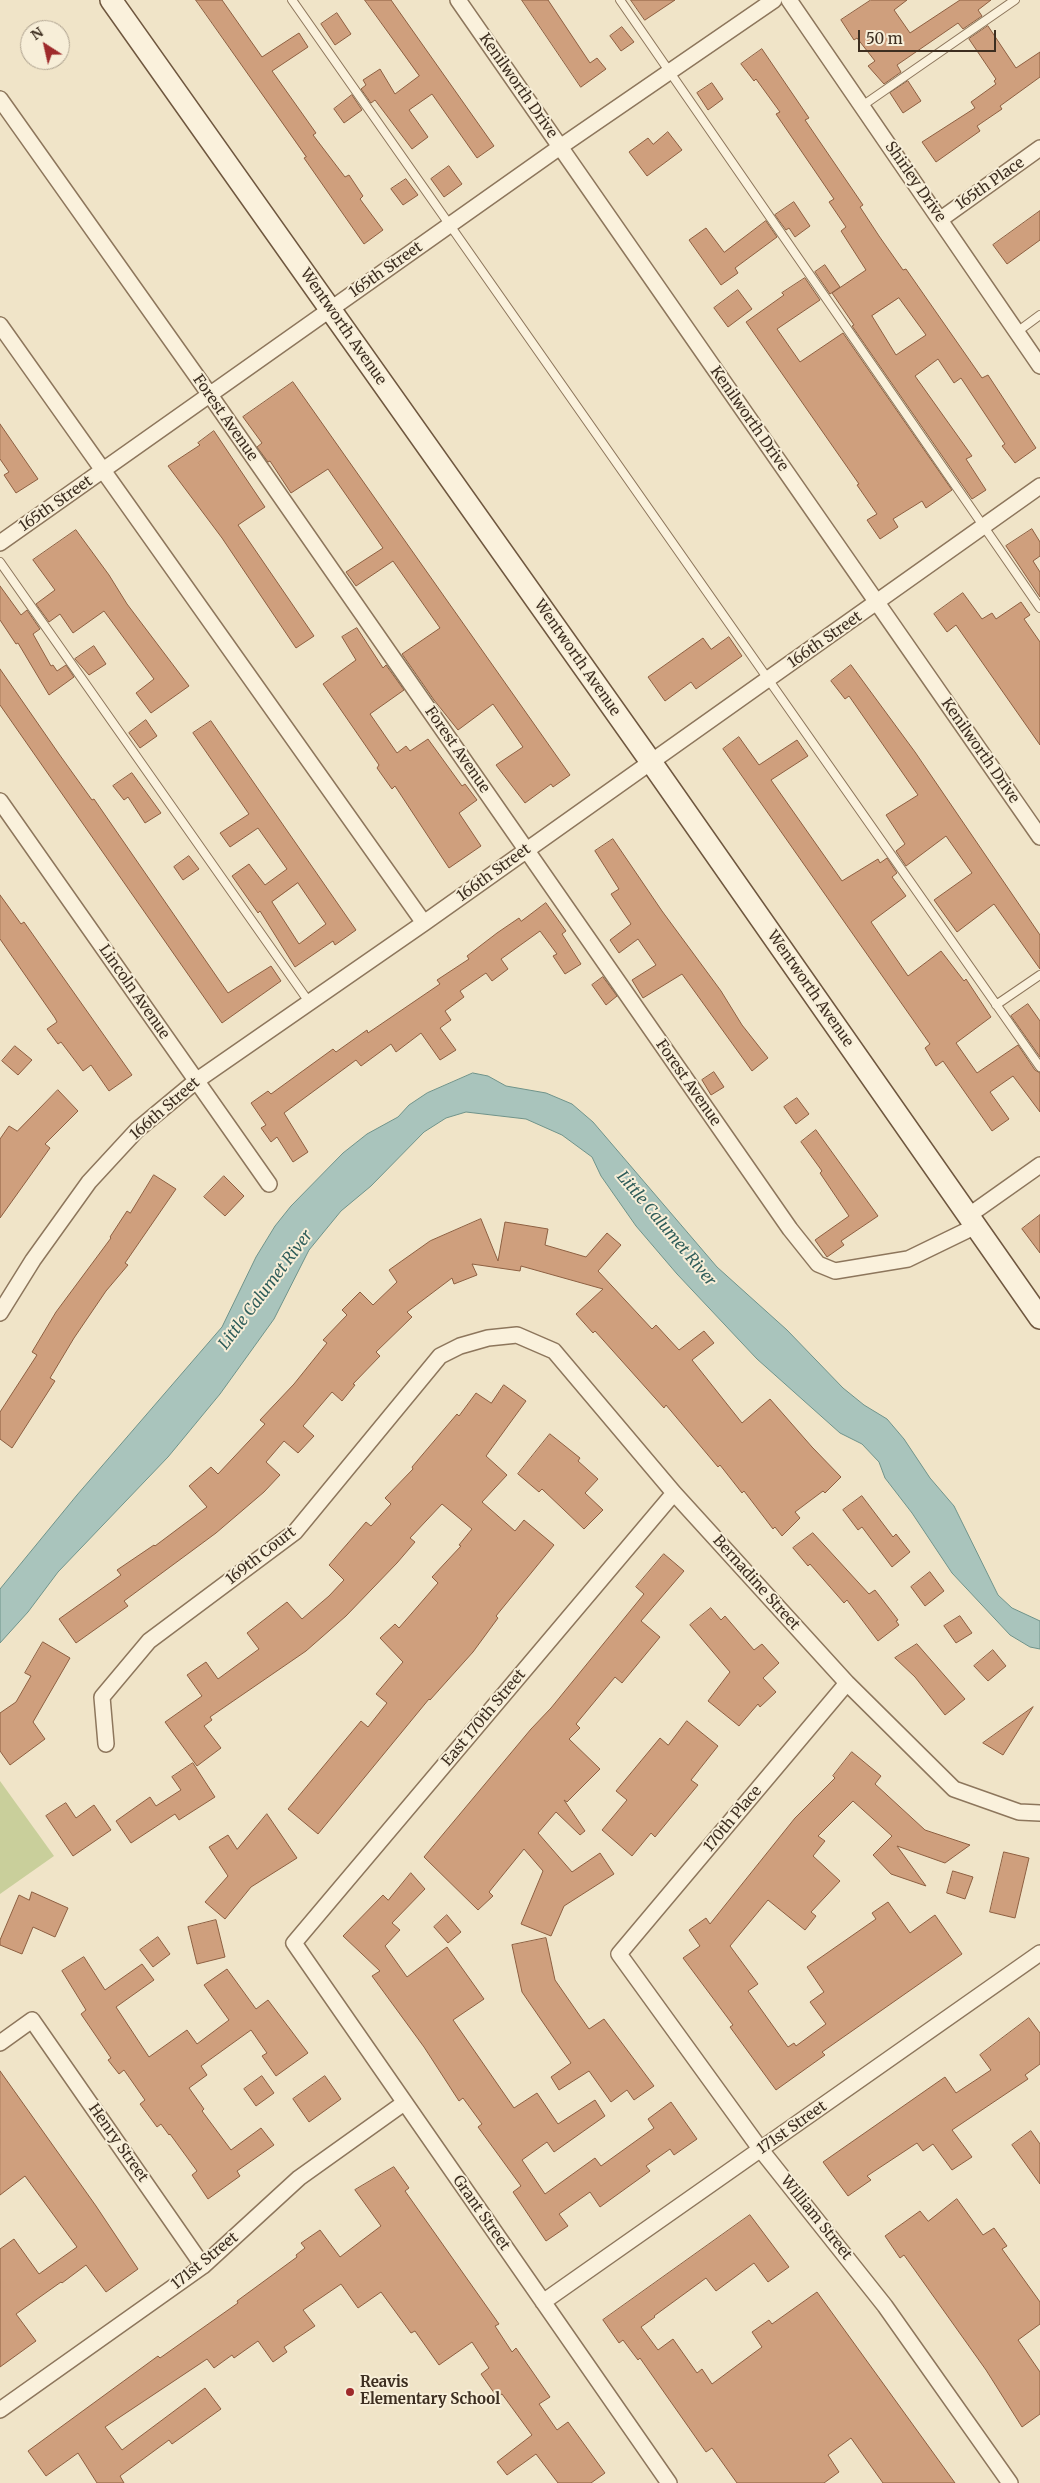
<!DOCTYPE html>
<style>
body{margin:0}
#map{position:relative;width:1040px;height:2483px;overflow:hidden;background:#f0e4c8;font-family:Merriweather,serif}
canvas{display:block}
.north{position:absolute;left:20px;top:20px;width:50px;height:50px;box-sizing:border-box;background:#f7eed8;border:1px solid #ada18e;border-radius:50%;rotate:325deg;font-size:14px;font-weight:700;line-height:20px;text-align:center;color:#3d2e20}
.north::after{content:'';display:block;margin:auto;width:18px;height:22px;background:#9e2a2b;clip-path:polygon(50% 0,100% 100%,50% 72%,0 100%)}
.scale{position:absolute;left:858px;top:30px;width:138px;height:22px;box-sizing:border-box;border:2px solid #3d2e20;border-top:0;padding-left:6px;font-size:15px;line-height:18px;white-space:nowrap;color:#3d2e20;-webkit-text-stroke:4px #f7eed8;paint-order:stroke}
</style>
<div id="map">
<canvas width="1040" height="2483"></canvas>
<div class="north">N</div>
<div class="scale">50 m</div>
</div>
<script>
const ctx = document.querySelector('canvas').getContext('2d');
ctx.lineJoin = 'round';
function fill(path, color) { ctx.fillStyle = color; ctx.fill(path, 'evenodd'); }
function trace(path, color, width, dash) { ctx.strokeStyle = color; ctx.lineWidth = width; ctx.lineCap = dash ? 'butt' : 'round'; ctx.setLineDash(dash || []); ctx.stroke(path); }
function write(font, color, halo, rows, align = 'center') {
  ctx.font = font + ' Merriweather,serif'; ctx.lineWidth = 4; ctx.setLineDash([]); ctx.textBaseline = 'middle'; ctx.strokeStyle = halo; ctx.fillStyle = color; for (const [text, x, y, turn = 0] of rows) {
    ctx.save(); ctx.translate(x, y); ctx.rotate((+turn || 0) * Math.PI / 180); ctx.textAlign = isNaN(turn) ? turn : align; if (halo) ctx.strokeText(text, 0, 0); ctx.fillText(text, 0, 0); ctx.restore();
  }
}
const green = new Path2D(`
 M0,1781L54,1856L0,1894Z`);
const water = new Path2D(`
 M473,1073L488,1076L506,1086L546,1093L572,1104L593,1122L717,1267L787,1330L843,1388L864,1405L887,1419L904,1439L930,1478L954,1506L998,1595L1012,1608L1040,1621V1649L1030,1647L1010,1635L952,1573L912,1513L885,1478L879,1462L862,1444L840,1433L757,1359L677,1274L636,1226L601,1176L592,1157L562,1135L526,1119L466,1112L446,1118L424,1132L371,1186L341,1211L309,1250L274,1319L220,1394L168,1457L58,1572L28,1612L0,1643V1589L77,1495L222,1327L256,1257L275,1226L291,1206L343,1153L367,1134L398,1117L409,1105L427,1093Z`);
const building = new Path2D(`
 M196,0H222L262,57L299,33L308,47L272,71L316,133L313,135L345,177L349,175L363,196L360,199L383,230L364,244L304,158L306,157Z
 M365,0H391L494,146L477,158L432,94L409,110L428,137L412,149L375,100L371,103L361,89L366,85L363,80L380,69L395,94L419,76Z
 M522,0H548L590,63L597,58L606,69L581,87Z
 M631,0H675L645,20Z
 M871,0H907L894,10L910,33L960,0H991L978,10L982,16L963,29L958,23L897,65L901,72L884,84L868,66L875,61L857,38L854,40L841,20Z
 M337,13L351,34L335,45L321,24Z
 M988,26L1016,68L1040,52V77L1000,106L1002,109L977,126L980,131L936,162L922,142L975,108L971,102L996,84L994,81L996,79L969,39Z
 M622,27L634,42L621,51L610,36Z
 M762,49L809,118L805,120L863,205L860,207L879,236L903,270L906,269L982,378L988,375L1036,448L1015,463L1002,446L1005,444L961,378L954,383L938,359L915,376L972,456L966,459L986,490L972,499L852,326L854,325L832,293L866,270L841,231L846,227L829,202L834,199L776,114L780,112L756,79L754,81L741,64ZM899,298L926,335L896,355L872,316Z
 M908,81L921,101L903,113L890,93Z
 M712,83L723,99L708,110L697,93Z
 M352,95L362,110L344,123L334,109Z
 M668,132L682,150L647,176L629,152L648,138L653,144Z
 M449,166L462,184L444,197L431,179Z
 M406,179L418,195L403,205L391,189Z
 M794,202L810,226L795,237L789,228L786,230L775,215Z
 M1040,211V240L1007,264L993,245Z
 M766,221L777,237L735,268L738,273L721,285L689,240L706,228L724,252Z
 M825,265L840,287L830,294L815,272Z
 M805,278L820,300L777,329L800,362L843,333L952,490L926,508L922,501L893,519L898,527L880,539L867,520L877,514L857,485L859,484L746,322L784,295L782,293Z
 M738,290L752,309L728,327L714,308Z
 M293,382L570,775L553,787L551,784L525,803L496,765L523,747L493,704L458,730L434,700L402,654L440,628L393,561L356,586L346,572L383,548L328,469L291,493L270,461L268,462L257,447L262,443L243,417Z
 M0,424L38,479L16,493L4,475L9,472L0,459Z
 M214,431L265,507L238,525L314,636L296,648L222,538L168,466L200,445L198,443Z
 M1032,529L1040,542V556L1033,561L1040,572V597L1006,546Z
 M76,530L109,575L127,604L189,686L151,713L136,693L154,679L104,611L73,633L60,614L49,622L36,604L55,590L33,560Z
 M0,586L21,615L27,610L40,629L33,634L51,666L53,665L57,671L66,665L74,677L49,695L18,643L16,644L0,620Z
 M963,593L982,619L992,613L996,619L1021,602L1030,615L1024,619L1040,642V745L956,625L947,632L934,614Z
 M357,628L383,668L386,665L404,690L370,714L397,753L406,746L410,751L428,739L462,786L465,784L477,800L459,813L481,846L449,868L395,786L392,789L377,768L379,765L323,684L356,660L342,637Z
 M729,637L742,656L696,689L691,682L665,701L648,677L703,638L711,649Z
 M94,646L106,664L89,675L75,659Z
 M851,665L915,752L1040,935V969L994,904L957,932L934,900L972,873L946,836L906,866L896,851L905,844L886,815L918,795L849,696L845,699L831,681Z
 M0,669L59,754L92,800L94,799L228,993L271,966L281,981L222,1023L0,705Z
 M146,720L157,736L140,748L129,733Z
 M211,721L356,930L335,945L333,941L295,967L260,911L258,913L232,876L249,864L265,885L287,869L258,828L230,847L220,833L249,814L193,733ZM298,883L326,924L299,944L272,902Z
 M739,737L759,765L797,740L808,756L771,780L842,881L878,859L880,863L887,858L897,873L892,877L906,896L871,922L908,976L941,951L964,981L966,979L991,1017L956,1043L977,1073L1018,1045L1035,1070L1040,1073V1112L1013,1076L990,1092L1009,1119L992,1131L943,1061L936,1066L925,1048L930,1044L723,749Z
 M132,773L161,813L145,823L128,797L124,800L113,786Z
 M613,839L662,911L721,991L742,1025L768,1058L752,1071L682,974L643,998L632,980L656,965L638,939L619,953L610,940L631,924L611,894L619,889L595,851Z
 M189,856L199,869L183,880L174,867Z
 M0,895L21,924L24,922L132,1075L109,1091L91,1065L83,1071L61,1042L58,1044L47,1029L57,1022L55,1018L0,939Z
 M546,903L566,931L562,934L581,964L565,974L553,956L557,954L540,931L501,959L508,969L492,981L486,973L460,991L464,997L445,1011L451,1020L440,1028L456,1050L440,1060L421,1033L396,1052L391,1044L361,1066L356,1060L284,1113L308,1152L293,1162L277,1137L271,1142L261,1128L266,1125L251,1103L268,1091L271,1094L333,1049L336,1052L367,1030L368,1033L440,984L437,980L469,959L467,956L497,933L519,918L521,921Z
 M603,977L617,996L606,1005L592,985Z
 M1028,1004L1040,1021V1057L1011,1016Z
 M15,1046L32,1060L18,1075L2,1061Z
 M714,1072L724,1087L711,1095L702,1080Z
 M58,1090L78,1111L45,1144L50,1148L0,1218V1139L9,1126L17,1131Z
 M797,1098L809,1114L796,1124L784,1107Z
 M816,1130L878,1216L841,1241L844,1245L827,1257L815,1240L849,1216L820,1173L822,1171L801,1142Z
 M154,1175L176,1189L125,1263L128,1265L106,1291L74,1338L50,1378L55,1381L12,1448L0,1439V1412L37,1355L32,1352L56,1312L111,1238L110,1237L127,1211L130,1213Z
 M224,1176L244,1196L225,1216L204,1197Z
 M1040,1215V1253L1022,1229Z
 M481,1219L498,1261L505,1222L548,1229L545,1245L586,1257L607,1233L621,1245L598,1271L652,1329L656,1325L679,1350L704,1331L714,1343L692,1360L742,1423L770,1399L812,1447L841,1477L825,1493L823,1491L795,1512L800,1518L782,1536L775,1527L773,1529L744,1491L742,1493L720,1465L718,1467L666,1405L664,1408L595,1331L593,1333L576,1314L603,1289L521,1266L520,1271L472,1264L477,1275L454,1284L452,1278L407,1312L412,1317L376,1352L380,1356L353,1384L355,1385L342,1401L332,1392L303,1426L314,1436L298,1453L284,1441L266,1462L280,1475L264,1492L216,1533L124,1601L128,1606L76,1643L59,1619L121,1575L117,1570L154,1545L155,1546L207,1507L189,1486L211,1467L218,1474L265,1424L260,1420L294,1384L327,1343L323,1340L347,1315L342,1310L360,1292L373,1305L397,1282L389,1270L430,1241Z
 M504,1385L526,1401L486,1456L507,1475L482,1502L515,1531L524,1520L554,1545L496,1616L498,1618L473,1652L430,1700L429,1699L318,1834L288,1809L361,1721L368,1727L387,1703L376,1694L403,1662L380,1638L395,1624L399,1628L438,1583L432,1577L461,1546L459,1545L472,1529L442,1504L410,1538L415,1542L397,1563L346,1616L306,1651L210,1717L212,1720L204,1726L221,1748L197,1766L165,1722L202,1696L187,1675L206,1662L218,1679L259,1649L247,1633L287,1602L302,1619L329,1596L344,1580L329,1565L366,1522L371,1526L391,1504L385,1498L413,1469L412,1467L457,1414L459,1416L476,1393L491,1403Z
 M550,1434L580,1458L578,1461L598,1479L585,1493L603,1510L584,1529L542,1489L539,1492L518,1474Z
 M862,1496L893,1537L896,1534L910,1552L892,1567L862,1527L858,1530L843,1510Z
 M813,1533L869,1594L875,1590L898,1620L896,1621L899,1625L878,1641L847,1600L844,1603L810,1564L808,1566L793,1548Z
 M664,1554L684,1571L641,1621L660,1637L622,1683L615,1677L576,1724L580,1728L569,1739L600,1769L567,1802L564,1800L585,1831L580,1835L556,1812L538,1833L572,1872L600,1853L614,1874L564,1906L551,1936L521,1924L543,1871L524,1849L489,1892L493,1896L478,1910L424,1857L531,1729L551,1708L644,1594L636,1587Z
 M930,1572L944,1591L925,1606L911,1587Z
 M711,1608L721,1620L725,1616L754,1650L762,1644L779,1663L763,1678L776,1692L760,1707L758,1704L739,1726L708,1701L730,1672L690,1625Z
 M960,1616L972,1633L956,1643L944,1626Z
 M43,1642L70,1658L33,1722L45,1739L10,1765L0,1751V1713L16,1702L31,1676L25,1673Z
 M917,1644L965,1699L945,1715L915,1677L895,1658Z
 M993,1650L1006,1666L988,1681L974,1666Z
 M1033,1707L1003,1755L983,1743Z
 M687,1721L718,1746L691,1780L698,1785L655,1837L651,1833L632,1856L602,1830L627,1800L616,1791L660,1738L668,1745Z
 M852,1752L881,1776L875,1784L925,1830L970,1845L945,1863L897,1846L926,1886L891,1874L873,1855L892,1836L853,1801L818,1836L825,1841L813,1856L840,1881L811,1912L816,1916L805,1930L768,1900L730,1946L758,1984L748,1991L788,2047L794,2043L796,2046L826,2024L810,2002L824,1992L807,1967L876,1919L872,1913L888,1902L910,1933L935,1915L962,1954L822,2052L825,2055L776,2090L730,2027L733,2025L683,1958L700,1946L689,1930L706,1918L710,1924L795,1818L835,1778L833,1776Z
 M193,1763L215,1797L179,1820L175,1814L131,1843L116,1821L150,1797L156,1806L181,1790L172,1777Z
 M66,1803L76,1818L94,1805L111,1830L73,1856L46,1816Z
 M267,1814L297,1858L251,1887L225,1919L205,1902L228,1876L209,1847L228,1835L237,1849Z
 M1004,1852L1029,1858L1015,1918L990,1912Z
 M953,1871L973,1877L965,1899L947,1893Z
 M411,1873L425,1889L392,1923L400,1930L385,1946L407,1977L447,1947L484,1999L453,2020L514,2108L537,2093L558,2124L595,2100L605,2116L554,2152L547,2142L522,2160L545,2194L595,2158L601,2166L654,2128L648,2119L671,2102L697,2139L674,2155L670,2149L646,2166L650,2171L600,2207L590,2192L559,2214L568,2226L546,2241L513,2192L521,2186L478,2127L482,2124L463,2098L459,2101L424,2047L372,1976L380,1971L343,1936L383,1895L388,1900Z
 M32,1892L68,1908L55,1937L33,1927L22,1954L0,1945V1940L19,1895L29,1900Z
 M447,1915L461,1932L448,1943L434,1927Z
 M216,1920L225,1957L197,1964L188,1927Z
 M158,1937L170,1954L153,1967L140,1950Z
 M546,1938L555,1980L589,2029L604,2019L654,2086L634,2100L627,2090L611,2102L589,2071L559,2090L551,2077L571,2063L522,1992L512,1945Z
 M84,1957L105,1990L142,1964L154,1980L116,2007L149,2057L187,2030L197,2044L229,2020L204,1985L227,1969L256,2009L268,2000L308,2053L276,2076L262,2056L267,2053L251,2030L201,2066L207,2075L189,2088L204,2109L202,2111L231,2150L261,2128L274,2145L237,2171L240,2176L208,2199L192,2175L197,2171L170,2134L169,2135L161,2124L157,2127L140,2104L145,2100L124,2070L119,2074L108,2060L111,2058L81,2014L86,2010L62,1971Z
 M1029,2018L1040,2033V2064L1025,2075L1028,2079L952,2130L972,2157L952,2170L933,2144L923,2151L917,2143L867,2176L871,2180L848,2196L823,2162L945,2077L956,2093L991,2070L980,2055Z
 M0,2071L96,2206L138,2269L106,2292L86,2265L62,2283L61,2282L16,2314L36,2341L0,2367V2249L14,2239L39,2274L77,2247L25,2176L0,2195Z
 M262,2076L274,2093L256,2106L244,2089Z
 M325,2076L341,2099L309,2122L293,2099Z
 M1031,2131L1040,2144V2184L1012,2145Z
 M394,2167L409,2188L405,2191L499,2324L495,2326L512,2352L516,2348L550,2397L539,2404L557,2430L568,2422L605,2473L591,2483H558L536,2454L507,2475L497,2462L532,2435L502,2394L497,2397L481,2374L489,2368L472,2342L439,2365L415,2331L411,2333L381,2292L358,2308L341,2284L303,2310L315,2326L284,2347L287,2352L273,2362L258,2341L234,2358L232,2355L214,2368L207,2359L105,2427L122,2450L205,2388L221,2409L172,2444L169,2440L120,2476L124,2483H97L78,2453L46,2476L28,2451L158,2356L160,2358L238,2303L237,2301L297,2257L296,2255L305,2248L301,2243L320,2230L340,2257L381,2226L355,2190Z
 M957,2199L983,2235L994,2228L1007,2246L1002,2249L1040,2302V2324L1018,2340L1040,2372V2414L1022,2427L986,2370L904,2255L900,2258L885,2236L920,2211L928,2221Z
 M750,2215L789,2267L768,2282L754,2263L716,2291L706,2278L654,2316L655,2317L641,2327L658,2350L673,2339L697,2373L702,2369L712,2384L762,2347L752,2332L769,2320L772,2324L817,2292L955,2483H883L851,2438L828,2455L839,2472L824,2483H737L712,2448L706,2452L640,2358L638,2360L623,2340L619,2343L603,2320Z`);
const lane = new Path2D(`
 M292,0L1040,1067
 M620,0L1040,608
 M862,106L1015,0
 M1017,332L1040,315
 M0,562L309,1002
 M996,1005L1040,975`);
const street = new Path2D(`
 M458,0L1040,837
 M789,0L1040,366
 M0,99L210,395L790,1229L818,1264L835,1271L908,1259L976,1226
 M941,219L1040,148
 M0,325L424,923
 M0,543L560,147L774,0
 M0,801L269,1184
 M968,1216L1040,1165
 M0,1313L33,1260L89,1182L137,1130L196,1081L424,923L1040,486
 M847,1683L619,1954L761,2150L885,2306L1010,2483
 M106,1744L102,1697L149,1641L295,1532L440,1356L460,1346L488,1338L517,1335L554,1351L674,1493L847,1683L954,1789L1019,1812L1040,1813
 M0,2043L32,2020L203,2266
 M543,2302L1040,1953
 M0,2410L203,2266L299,2178L404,2103
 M669,2483L294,1943L674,1493`);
const secondary = new Path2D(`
 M111,0L651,762L1040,1318`);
const markers = [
 [350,2392,5,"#9e2a2b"]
];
const streetNames = [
 ["Kenilworth Drive",518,86,55],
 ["Shirley Drive",915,182,55],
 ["165th Place",990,184,-35],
 ["165th Street",386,270,-35],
 ["Wentworth Avenue",343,327,55],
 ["Forest Avenue",225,418,55],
 ["Kenilworth Drive",749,419,55],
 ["165th Street",56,504,-35],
 ["166th Street",825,640,-35],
 ["Wentworth Avenue",577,658,55],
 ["Forest Avenue",457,750,55],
 ["Kenilworth Drive",980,751,55],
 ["166th Street",494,873,-36],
 ["Wentworth Avenue",810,989,55],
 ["Lincoln Avenue",134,992,55],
 ["Forest Avenue",688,1083,55],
 ["166th Street",165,1109,-41],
 ["169th Court",261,1556,-38],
 ["Bernadine Street",756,1583,48],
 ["East 170th Street",484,1718,-50],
 ["170th Place",733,1819,-50],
 ["171st Street",792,2128,-35],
 ["Henry Street",118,2143,55],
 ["Grant Street",481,2213,55],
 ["William Street",816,2218,51],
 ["171st Street",205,2261,-39]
];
const poiNames = [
 ["Reavis",360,2383],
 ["Elementary School",360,2400]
];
const waterNames = [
 ["Little Calumet River",666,1229,50],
 ["Little Calumet River",266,1290,-53]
];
fill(green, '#c9cf9b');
fill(water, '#a9c4bc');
trace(water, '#6f938a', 1);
fill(building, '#cf9f7d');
trace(building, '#8d5f41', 1);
trace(lane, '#8d765c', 10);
trace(street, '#8d765c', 18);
trace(secondary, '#6f573f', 24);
trace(lane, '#faf1dc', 8);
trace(street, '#faf1dc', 15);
trace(secondary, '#faf1dc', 21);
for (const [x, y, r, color] of markers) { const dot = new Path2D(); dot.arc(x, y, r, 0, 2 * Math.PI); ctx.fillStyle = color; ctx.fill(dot); trace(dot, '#f7eed8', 2); }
write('15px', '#3d2e20', '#f7eed8', streetNames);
write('bold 15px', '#3d2e20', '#f7eed8', poiNames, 'left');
write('italic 16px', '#2f5d5a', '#f7eed8', waterNames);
</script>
